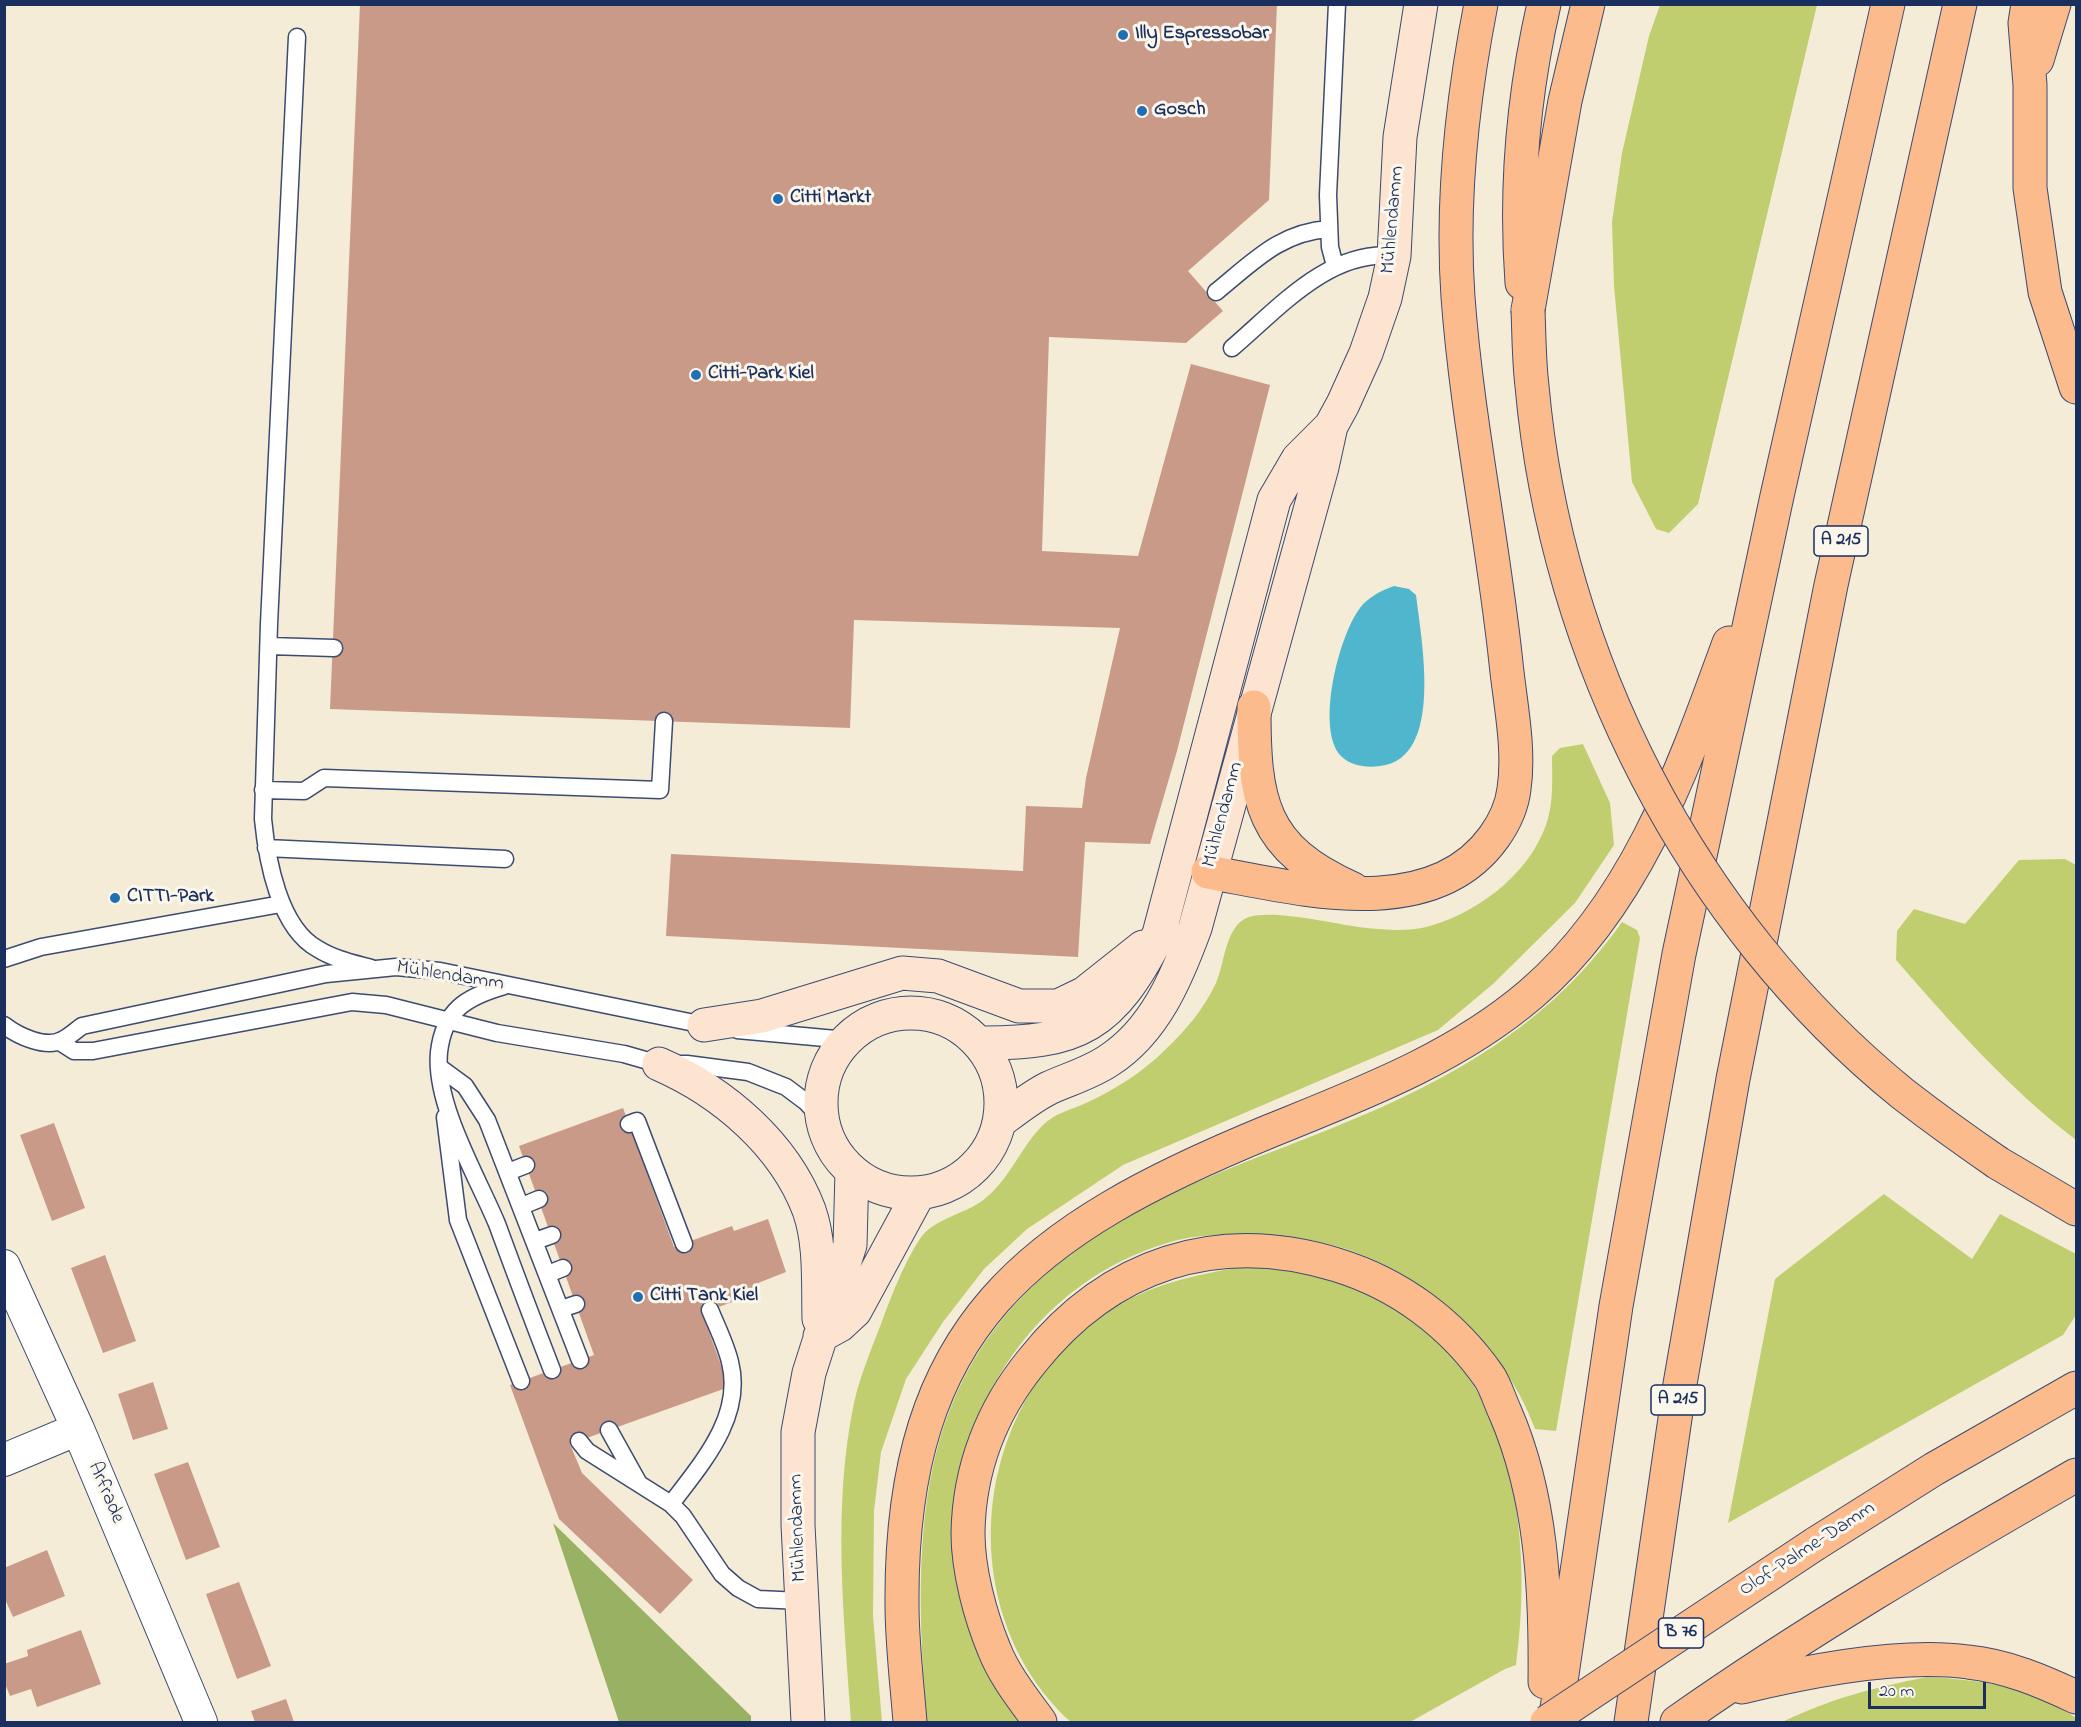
<!DOCTYPE html>
<meta charset="utf-8">
<style>
body{margin:0}
#map{position:relative;width:2081px;height:1727px;overflow:hidden;background:#f4ecd6;font-family:"Indie Flower",sans-serif}
canvas{display:block}
.frame{position:absolute;inset:0;border:6px solid #1b2f5e;pointer-events:none}
.scale{position:absolute;left:1868px;top:1682px;width:118px;height:27px;box-sizing:border-box;border:3px solid #1b2f5e;border-top:0;padding-left:8px;font-size:18px;line-height:21px;white-space:nowrap;color:#1b2f5e;-webkit-text-stroke:4px #fbf7ec;paint-order:stroke}
</style>
<div id="map">
<canvas width="2081" height="1727"></canvas>
<div class="frame"></div>
<div class="scale">20 m</div>
</div>
<script>
const ctx = document.querySelector('canvas').getContext('2d');
ctx.lineJoin = 'round';
function fill(path, color) { ctx.fillStyle = color; ctx.fill(path, 'evenodd'); }
function trace(path, color, width, dash) { ctx.strokeStyle = color; ctx.lineWidth = width; ctx.lineCap = dash ? 'butt' : 'round'; ctx.setLineDash(dash || []); ctx.stroke(path); }
function write(font, color, halo, rows, align = 'center') {
  ctx.font = font + ' "Indie Flower",sans-serif'; ctx.lineWidth = 6; ctx.setLineDash([]); ctx.textBaseline = 'middle'; ctx.strokeStyle = halo; ctx.fillStyle = color; for (const [text, x, y, turn = 0] of rows) {
    ctx.save(); ctx.translate(x, y); ctx.rotate((+turn || 0) * Math.PI / 180); ctx.textAlign = isNaN(turn) ? turn : align; if (halo) ctx.strokeText(text, 0, 0); ctx.fillText(text, 0, 0); ctx.restore();
  }
}
const green = new Path2D(`
 M1660,5H1817L1698,504L1669,533L1656,529L1632,482L1614,286L1612,222L1622,153L1649,36Z
 M1583,744L1610,803L1614,845L1575,903L1493,984L1438,1030L1123,1165L1027,1229L984,1269L943,1322L906,1379L881,1452L874,1511L873,1616L882,1722H851C844,1617 832,1508 854,1403C860,1376 871,1350 881,1324C890,1299 906,1258 922,1236C937,1218 964,1214 982,1201C1009,1181 1020,1148 1043,1125C1055,1113 1071,1110 1086,1103C1116,1089 1142,1073 1166,1049C1186,1030 1204,1009 1216,983C1225,963 1225,925 1249,917C1276,909 1337,925 1367,928C1384,930 1406,931 1422,928C1474,916 1528,876 1546,825C1554,802 1552,779 1552,756L1560,748Z
 M2065,859L2076,865V1140C2008,1088 1952,1024 1896,960L1897,931L1914,909L1965,924L2019,860Z
 M1622,922L1637,930L1640,938L1556,1431L1535,1429C1518,1382 1484,1337 1446,1305C1390,1258 1324,1234 1251,1235C1225,1235 1199,1234 1174,1241C1058,1273 981,1369 958,1484L995,1685L1019,1722H927C909,1495 920,1330 1140,1210C1200,1177 1266,1155 1330,1129C1447,1082 1548,1027 1622,922Z
 M1884,1194L1972,1259L2000,1214L2076,1254V1315L2063,1335L1728,1523L1775,1279Z
 M1241,1267C1304,1269 1360,1284 1412,1321C1421,1328 1434,1334 1441,1342C1520,1428 1531,1555 1516,1665L1505,1669L1410,1722H1071C948,1610 971,1397 1112,1309C1152,1284 1195,1275 1241,1267Z
 M1927,1677C1980,1680 2032,1686 2076,1718V1722H1782C1832,1698 1873,1688 1927,1677Z`);
const forest = new Path2D(`
 M553,1523L751,1716V1722H619Z`);
const water = new Path2D(`
 M1394,586L1409,589L1416,595C1421,638 1445,759 1380,766C1366,768 1351,766 1341,756C1315,729 1339,635 1360,608C1367,598 1382,590 1394,586Z`);
const building = new Path2D(`
 M360,4H1277L1269,200L1188,271L1223,311L1186,343L1049,337L1042,551L1138,556L1191,364L1270,385L1177,751L1150,844L1085,842L1078,957L666,936L671,854L1023,871L1026,806L1082,808L1086,778L1120,628L854,620L850,728L330,709Z
 M623,1108L674,1247L732,1226L734,1231L768,1219L786,1272L753,1285L757,1293L702,1313L729,1387L570,1444L582,1473L693,1580L660,1614L559,1519L510,1385L594,1355L519,1146Z
 M54,1123L85,1208L52,1221L20,1135Z
 M105,1255L136,1341L103,1353L71,1268Z
 M153,1382L168,1429L133,1440L118,1394Z
 M188,1462L220,1547L186,1560L154,1474Z
 M47,1550L65,1596L13,1617L4,1597V1568Z
 M239,1582L271,1666L237,1679L206,1594Z
 M81,1630L101,1684L37,1707L31,1689L10,1696L4,1681V1664L28,1656L27,1650Z
 M286,1699L294,1722H255L251,1711Z`);
const lane = new Path2D(`
 M297,37L269,624L263,819C267,860 279,928 318,949C334,959 353,963 371,968
 M1335,266L1330,247L1328,195L1337,4
 M1216,292C1253,262 1280,232 1329,229
 M1232,348C1278,309 1329,249 1394,256
 M269,646L334,648
 M263,790L304,791L324,778L660,790L664,721
 M266,848L505,859
 M4,959L41,947L281,904
 M504,986C466,997 444,1010 439,1052C434,1104 477,1176 497,1224C515,1273 533,1321 552,1370
 M4,1025C18,1036 46,1049 62,1040C69,1037 75,1031 82,1026L326,974L396,967L440,971L709,1026
 M737,1030L847,1040
 M60,1042L74,1051H93L352,1002L386,1005L497,1033L624,1054L659,1064H687L748,1072L786,1087L806,1102L823,1120
 M439,1067L465,1086L487,1120L580,1360
 M445,1117L458,1220L521,1381
 M629,1124L637,1121L684,1244
 M508,1172L526,1165
 M522,1206L539,1199
 M535,1241L552,1235
 M548,1274L563,1268
 M561,1309L576,1304
 M609,1430L638,1482
 M579,1441L587,1451L671,1504L683,1516L722,1574L738,1588L758,1599L801,1601
 M671,1504C701,1464 744,1417 730,1362C726,1345 717,1327 710,1310`);
const street = new Path2D(`
 M4,1266L78,1429L201,1722
 M4,1460L78,1429`);
const secondary = new Path2D(`
 M821 1103a90 90 0 1 1 180 0a90 90 0 1 1-180 0Z
 M704,1025L762,1016L902,973L938,976L1019,1006H1058L1085,993L1143,947
 M978,1043C1080,1044 1112,1026 1159,934L1274,500L1298,459L1331,426L1343,404L1366,353L1385,298L1394,256L1400,137L1421,4
 M659,1064C723,1092 784,1144 809,1210C821,1244 818,1284 819,1319
 M999,1122C1015,1110 1031,1097 1049,1088C1069,1079 1090,1073 1108,1061C1155,1031 1177,977 1195,928L1322,467L1331,426
 M820,1336L840,1325L855,1311L919,1193
 M808,1722L798,1525V1432L809,1373L850,1245L852,1171`);
const highway = new Path2D(`
 M2028,4L2025,23L2030,85V188L2045,292L2076,387
 M2037,60L2054,4
 M1522,283C1515,189 1523,96 1544,4
 M1528,310L1565,101L1588,4
 M1254,707C1254,800 1260,848 1353,889
 M1208,872C1298,888 1431,925 1494,837C1504,823 1512,806 1514,789C1520,748 1510,703 1506,663C1493,540 1467,419 1458,297C1451,198 1462,101 1481,4
 M1998,1163L2076,1209
 M1815,1544L1934,1469L2076,1388
 M1742,1687C1808,1671 1901,1653 1968,1662C2007,1666 2042,1681 2076,1697
 M910,1722C907,1683 902,1644 902,1604C900,1325 1029,1230 1270,1131C1361,1094 1455,1059 1531,994C1636,904 1683,769 1729,643
 M1040,1722C1024,1700 1004,1675 994,1649C980,1615 968,1570 968,1533C969,1469 992,1410 1032,1361C1109,1264 1217,1228 1337,1265C1399,1284 1453,1324 1490,1378C1496,1388 1500,1401 1505,1412C1542,1497 1546,1591 1545,1682
 M1555,1722L1616,1306L1679,954L1777,496L1888,4
 M1631,1722L1680,1384L1733,1079L1831,585L1960,4
 M1677,1722C1805,1632 1940,1553 2076,1475`);
const highwayBridge = new Path2D(`
 M1528,310C1529,335 1529,361 1532,386C1556,657 1691,922 1903,1094C1934,1118 1966,1141 1998,1163
 M1547,1722L1815,1544`);
const markers = [
 [1123,35,6,"#1f6fb2"],
 [1142,111,6,"#1f6fb2"],
 [778,199,6,"#1f6fb2"],
 [696,375,6,"#1f6fb2"],
 [115,898,6,"#1f6fb2"],
 [638,1297,6,"#1f6fb2"]
];
const shields = [
 [1841,541,54],
 [1678,1400,54],
 [1681,1633,45]
];
const shieldNames = [
 ["A 215",1841,541],
 ["A 215",1678,1400],
 ["B 76",1681,1633]
];
const poiNames = [
 ["Illy Espressobar",1135,35],
 ["Gosch",1154,111],
 ["Citti Markt",790,199],
 ["Citti-Park Kiel",708,375],
 ["CITTI-Park",127,898],
 ["Citti Tank Kiel",650,1297]
];
const streetNames = [
 ["Mühlendamm",1394,220,-85],
 ["Mühlendamm",1224,815,-75],
 ["Mühlendamm",450,977,9],
 ["Arfrade",105,1493,67],
 ["Mühlendamm",799,1528,-92],
 ["Olof-Palme-Damm",1808,1550,-33]
];
fill(green, '#c0ce70');
fill(forest, '#98b162');
fill(water, '#50b6ce');
fill(building, '#ca9a89');
trace(lane, '#3c4b70', 19);
trace(street, '#3c4b70', 34);
trace(secondary, '#3c4b70', 35);
trace(highway, '#3c4b70', 35);
trace(lane, '#fff', 16);
trace(street, '#fff', 32);
trace(secondary, '#fde4d1', 33);
trace(highway, '#fbbb8c', 33);
trace(highwayBridge, '#3c4b70', 35, []);
trace(highwayBridge, '#fbbb8c', 33);
for (const [x, y, r, color] of markers) { const dot = new Path2D(); dot.arc(x, y, r, 0, 2 * Math.PI); ctx.fillStyle = color; ctx.fill(dot); trace(dot, '#fbf7ec', 2); }
for (const [x, y, w] of shields) { const box = new Path2D(); box.roundRect(x - w / 2, y - 15, w, 30, 4.5); ctx.fillStyle = '#fbf7ec'; ctx.fill(box); trace(box, '#1b2f5e', 1.5); }
write('bold 18px', '#1b2f5e', null, shieldNames);
write('bold 20px', '#1b2f5e', '#fbf7ec', poiNames, 'left');
write('20px', '#1b2f5e', '#fbf7ec', streetNames);
</script>
